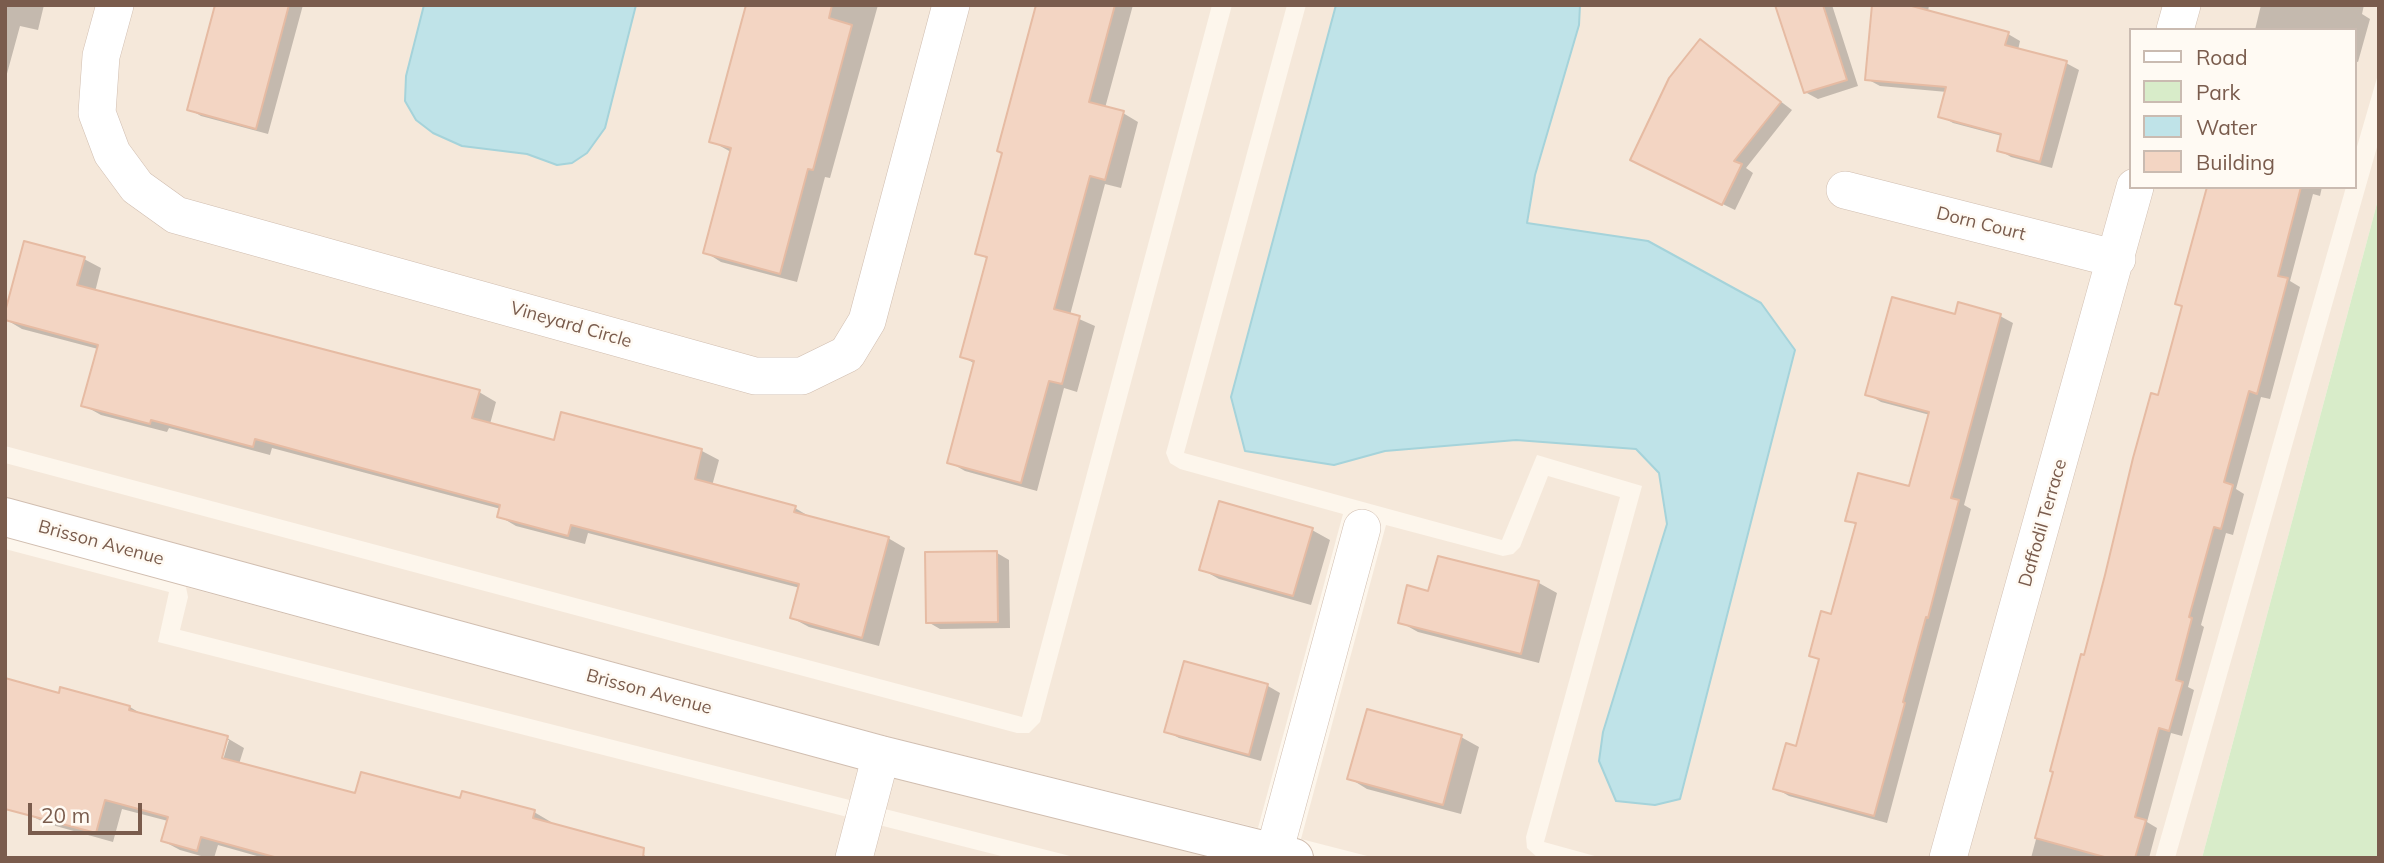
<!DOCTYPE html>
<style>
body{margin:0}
#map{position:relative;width:2384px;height:863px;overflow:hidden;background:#fdf6ec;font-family:Mulish,sans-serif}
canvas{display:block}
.frame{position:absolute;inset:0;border:7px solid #7a5c4d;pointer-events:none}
.legend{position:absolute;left:2129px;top:28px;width:228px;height:161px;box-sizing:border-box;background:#fffaf3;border:2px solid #cabbb1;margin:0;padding:9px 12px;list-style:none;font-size:21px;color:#7a5c4d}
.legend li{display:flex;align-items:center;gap:14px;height:35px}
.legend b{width:35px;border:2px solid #cabbb1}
.scale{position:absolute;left:28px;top:803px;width:114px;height:32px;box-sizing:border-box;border:4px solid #7a5c4d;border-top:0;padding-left:9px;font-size:21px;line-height:24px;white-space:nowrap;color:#7a5c4d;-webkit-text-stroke:5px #fffaf3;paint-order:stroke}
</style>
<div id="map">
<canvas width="2384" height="863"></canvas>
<div class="frame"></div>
<ul class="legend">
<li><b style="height:9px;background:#fff"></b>Road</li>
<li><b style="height:19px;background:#d8ecc9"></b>Park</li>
<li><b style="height:19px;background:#bfe3e8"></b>Water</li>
<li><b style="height:19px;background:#f3d5c3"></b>Building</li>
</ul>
<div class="scale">20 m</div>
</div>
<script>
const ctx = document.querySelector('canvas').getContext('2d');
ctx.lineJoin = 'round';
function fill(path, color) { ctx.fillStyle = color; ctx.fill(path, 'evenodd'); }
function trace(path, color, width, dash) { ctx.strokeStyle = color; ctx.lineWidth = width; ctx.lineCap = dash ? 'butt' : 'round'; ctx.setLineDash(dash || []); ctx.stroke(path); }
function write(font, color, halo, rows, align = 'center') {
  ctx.font = font + ' Mulish,sans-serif'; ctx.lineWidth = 5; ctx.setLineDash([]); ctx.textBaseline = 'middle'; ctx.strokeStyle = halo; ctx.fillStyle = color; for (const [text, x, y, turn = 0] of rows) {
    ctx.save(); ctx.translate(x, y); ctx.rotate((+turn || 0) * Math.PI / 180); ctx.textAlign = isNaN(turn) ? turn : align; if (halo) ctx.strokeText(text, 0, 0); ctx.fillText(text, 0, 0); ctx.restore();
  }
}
const residential = new Path2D(`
 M5,5H1212L1022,717L5,446Z
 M1232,5H1287L1166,453L1170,463L1180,469L1343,514L1258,828L886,736L5,497V463L1017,733H1029L1040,722Z
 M1306,5H2379V71L2354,157V30H2130V187H2346L2155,858H1602L1544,842L1642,486L1537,455L1502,540L1184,453Z
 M2379,140V196L2202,858H2175Z
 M1548,476L1620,497L1526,837L1527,848L1538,858H1375L1301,839L1386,525L1503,556L1513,554L1520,547Z
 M5,549L169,592L158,642L1009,858H5Z
 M186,587L855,768L1216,858H1078L180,630L188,597Z`);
const green = new Path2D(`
 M2379,196V858H2202Z`);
const water = new Path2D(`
 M424,5H636L605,128L587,153L572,163L557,165L527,154L462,146L433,133L416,120L405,101L406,76Z
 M1336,5H1580L1579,25L1535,175L1527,223L1648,241L1761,303L1795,350L1680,799L1655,805L1616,801L1599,761L1603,732L1667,524L1659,473L1636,449L1516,440L1385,451L1334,465L1245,451L1231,397Z`);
const shadow = new Path2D(`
 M5,5H44L38,30L20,26L5,81Z
 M215,5H303L268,134L201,116L189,109Z
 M748,5H878L830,178L825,177L797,282L721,262L705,252L731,152L711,141Z
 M1038,5H1133L1105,108L1123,113L1138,122L1121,188L1105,184L1070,315L1095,326L1077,392L1064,388L1037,491L965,471L949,462L975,364L962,356L988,259L977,253L1004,153Z
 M1777,5H1832L1858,86L1818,99L1805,92Z
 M1873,5H1929L1928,12L2008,34L2020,41L2018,50L2066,63L2079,70L2052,168L2011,157L1999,150L2002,136L1953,123L1941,116L1947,92L1880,86L1867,79Z
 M2261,5H2364L2362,14L2370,19L2358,62L2354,61V30H2255Z
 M1701,41L1792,110L1746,168L1753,173L1735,210L1644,166Z
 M2212,187H2322L2320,196L2313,194L2290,281L2300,287L2270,399L2261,397L2236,489L2244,494L2233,535L2226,533L2201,625L2204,627L2188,687L2194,690L2182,736L2171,733L2147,822L2157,828L2149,858H2031L2085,657L2160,397Z
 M84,259L101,268L95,292L479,392L496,402L490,424L555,442L702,451L719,460L712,486L795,508L812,518L888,538L905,548L879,646L809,627L792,618L800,588L588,533L585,544L516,526L499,516L501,509L272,448L270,455L169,428L167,432L101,415L83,405L98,349L22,329L5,319Z
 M1956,316H2000L2013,323L1964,505L1971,509L1887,823L1789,796L1775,788L1797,748L1821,661L1811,655L1833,616L1857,525L1847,520L1910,489L1930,415L1881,402L1867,394Z
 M1312,530L1330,540L1311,605L1219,579L1201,569Z
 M997,553L1009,560L1010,628L940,629L928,622Z
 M1439,558L1539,583L1557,593L1539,663L1418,632L1400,622L1430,593Z
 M1185,663L1268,686L1280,693L1261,761L1179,738L1166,731Z
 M60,695L130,707L145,716L227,738L244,748L239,764L357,796L461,801L534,812L551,822L550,824L632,846L648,858H264L218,845L214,858H208L180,850L163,841L168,821L122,809L113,842L45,823L30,815ZM225,740H229L221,767L218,766Z
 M1461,737L1479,747L1461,814L1367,789L1349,778Z`);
const building = new Path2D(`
 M215,5H289L256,129L187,110Z
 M746,5H832L829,18L852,25L813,170L808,169L780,274L703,253L731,148L709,142Z
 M1036,5H1115L1089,102L1124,111L1105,180L1090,176L1054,309L1080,316L1062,384L1049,381L1021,483L947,463L974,361L960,357L987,257L975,254L1002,153L997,151Z
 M1775,5H1823L1847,80L1804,93Z
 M1872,5H1908L2009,32L2005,45L2067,61L2040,162L1997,151L2001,134L1938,117L1946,87L1865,80Z
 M1700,39L1781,102L1734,161L1742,164L1722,205L1630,160L1669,78Z
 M2207,187H2301L2278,276L2288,278L2257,394L2249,391L2224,482L2233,485L2221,529L2214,527L2189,617L2192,618L2176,680L2183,682L2169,731L2159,728L2135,817L2146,820L2135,858H2108L2035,838L2053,772L2050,771L2081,654L2084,655L2105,575L2133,458L2151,393L2158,395L2182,306L2175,304Z
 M24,241L85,257L77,285L480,390L472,418L554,440L561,412L702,449L695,479L796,506L794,512L889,537L862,638L790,618L799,584L571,525L568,536L497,517L500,505L354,466L255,439L253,447L151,420L150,424L81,406L98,345L5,320V312Z
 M1892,297L1955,314L1958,302L2001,314L1951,498L1959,500L1940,572L1928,618L1926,617L1903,702L1905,703L1874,816L1773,789L1786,743L1796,746L1819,659L1809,656L1821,611L1831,614L1856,523L1845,521L1858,473L1909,486L1929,412L1865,395Z
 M1219,501L1313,528L1293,596L1199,570Z
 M997,551L998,622L926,623L925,552Z
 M1438,556L1539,581L1521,654L1398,623L1407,585L1428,591Z
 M1184,661L1268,684L1249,755L1164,732Z
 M5,678L59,693L60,687L130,706L129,710L228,736L222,758L355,793L361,772L460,798L462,791L535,810L533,818L644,848L643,858H278L201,837L197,851L161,841L168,817L105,800L96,833L5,809Z
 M1367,709L1462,735L1443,805L1347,779Z`);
const minor = new Path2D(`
 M115,5L101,56L97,113L112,153L137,187L176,215L755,376H802L847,354L867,321L951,5
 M2175,30L2182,5
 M1845,190L2117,259
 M1274,853L1362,528
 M854,858L881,755
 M1948,858L2135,187`);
const tertiary = new Path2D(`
 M5,517L881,755L1294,858`);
const streetNames = [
 ["Dorn Court",1981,224,14],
 ["Vineyard Circle",571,325,16],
 ["Daffodil Terrace",2043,523,-74],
 ["Brisson Avenue",101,543,15],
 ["Brisson Avenue",649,692,15]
];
fill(residential, '#f5e8da');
fill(green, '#d8ecc9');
fill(water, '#bfe3e8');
trace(water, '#a5d3da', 2);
fill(shadow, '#0003');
fill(building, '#f3d5c3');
trace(building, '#e6bba3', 2);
trace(minor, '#d1beb0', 38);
trace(tertiary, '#d1beb0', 40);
trace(minor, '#fff', 37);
trace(tertiary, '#fff', 38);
write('18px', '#7a5c4d', '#fffaf3', streetNames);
</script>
